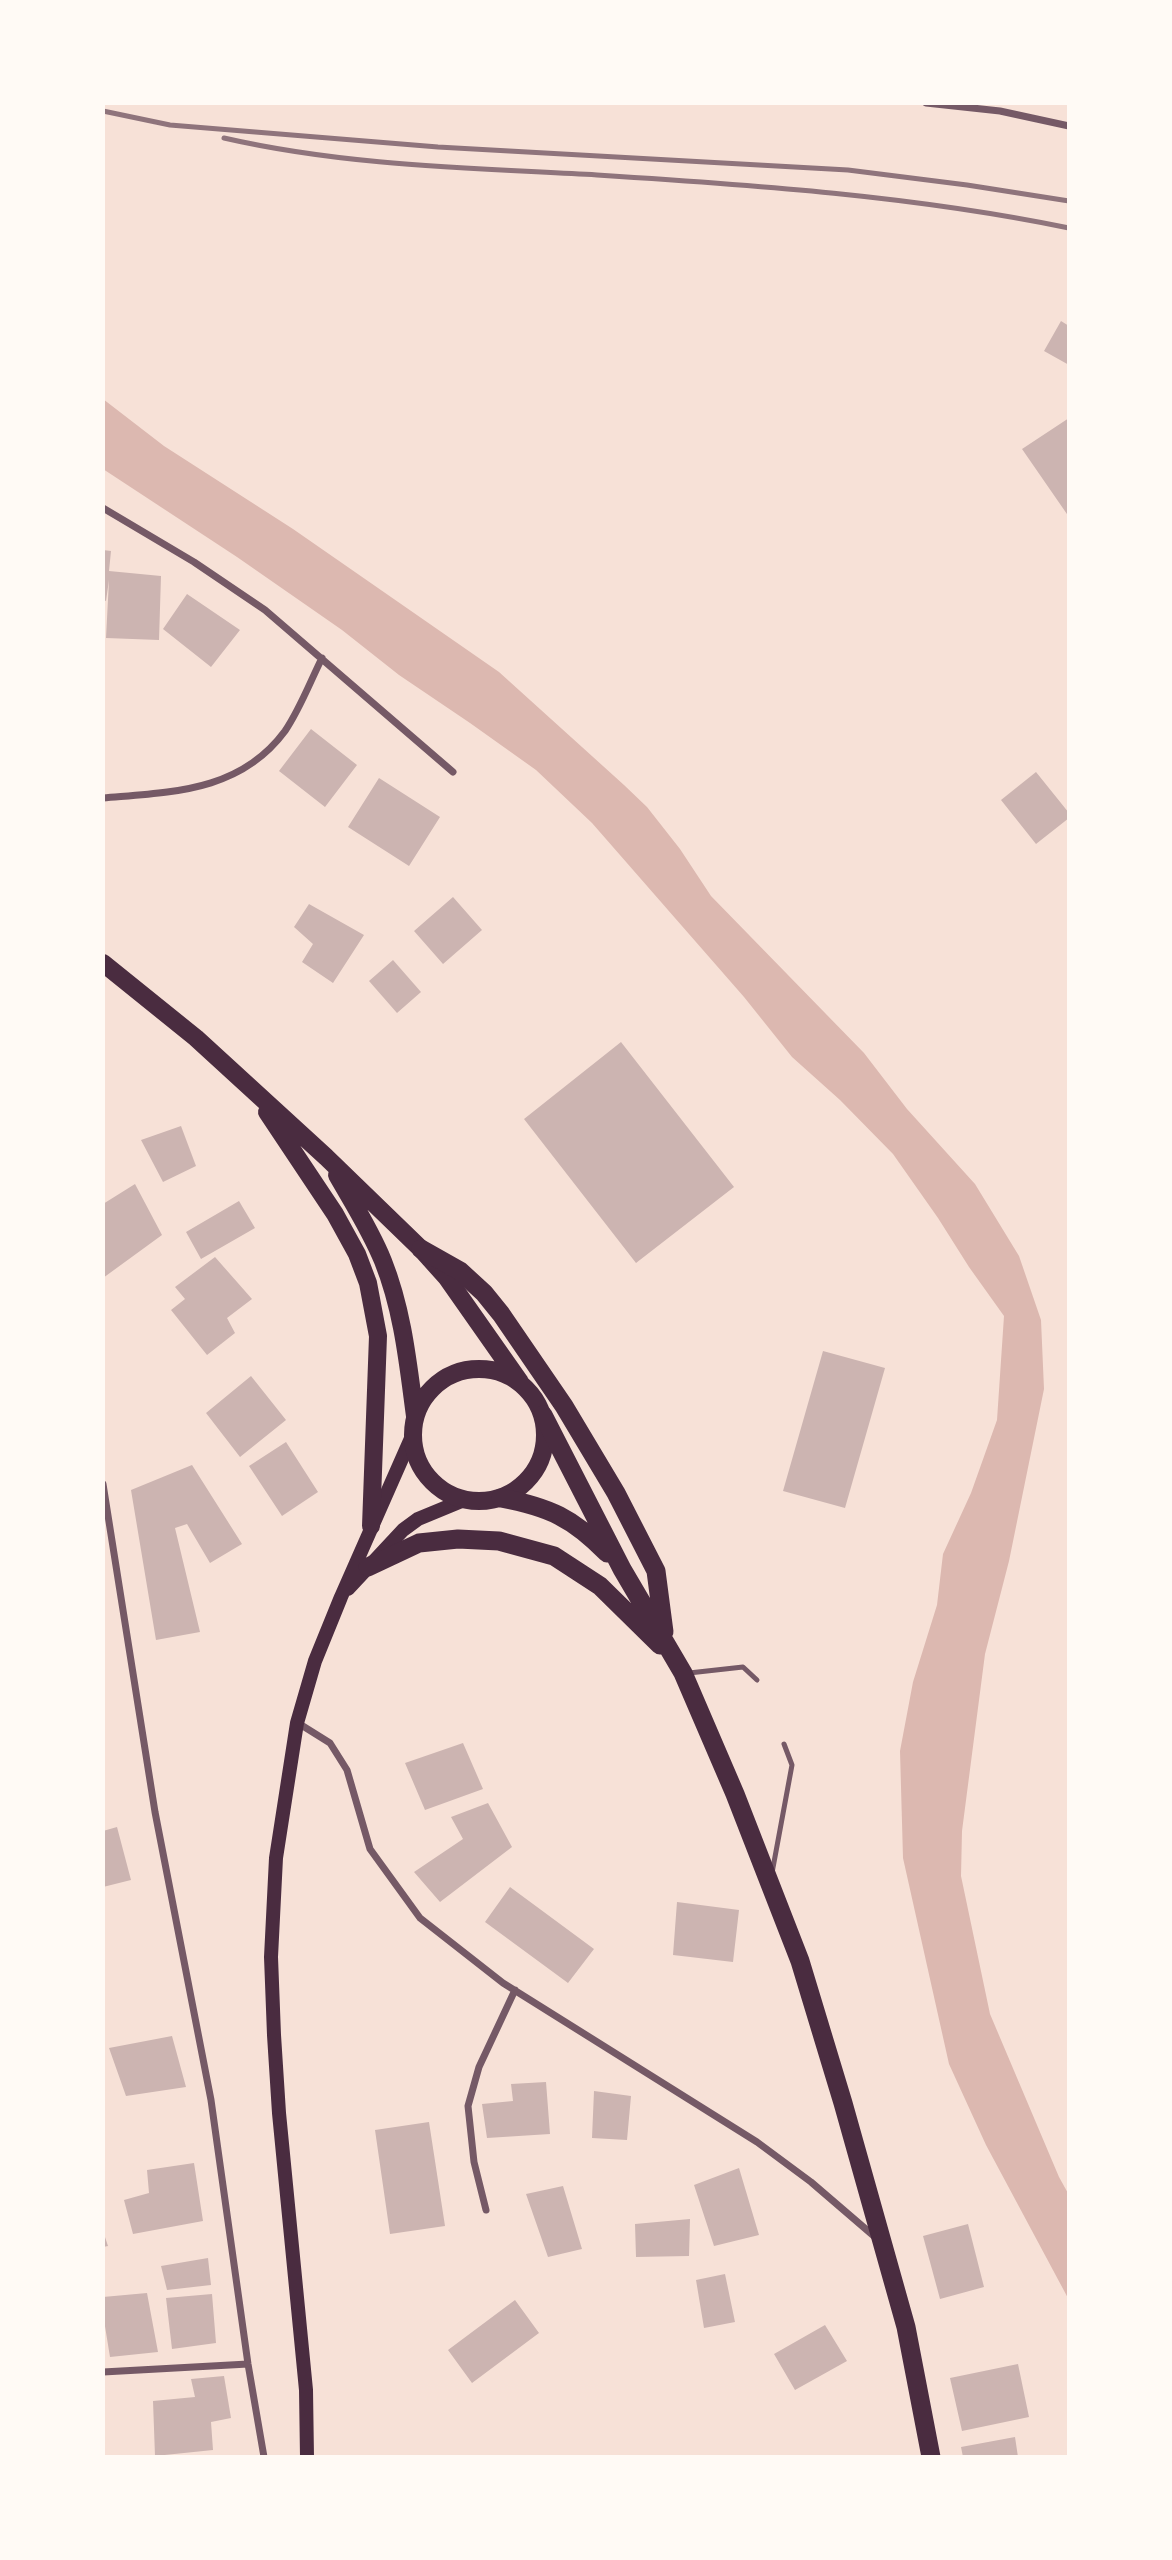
<!DOCTYPE html>
<style>
body{margin:0}
#map{position:relative;width:1172px;height:2560px;overflow:hidden;background:#f7e1d7;font-family:Ubuntu,sans-serif}
canvas{display:block}
.frame{position:absolute;inset:0;border:105px solid #fffaf5;pointer-events:none}
</style>
<div id="map">
<canvas width="1172" height="2560"></canvas>
<div class="frame"></div>
</div>
<script>
const ctx = document.querySelector('canvas').getContext('2d');
ctx.lineJoin = 'round';
function fill(path, color) { ctx.fillStyle = color; ctx.fill(path, 'evenodd'); }
function trace(path, color, width, dash) { ctx.strokeStyle = color; ctx.lineWidth = width; ctx.lineCap = dash ? 'butt' : 'round'; ctx.setLineDash(dash || []); ctx.stroke(path); }
const water = new Path2D(`
 M103,399L164,446L293,529L499,672L624,785L647,807L680,849L711,896L864,1053L907,1109L975,1184L1019,1256L1041,1320L1044,1389L1009,1561L985,1654L962,1831L961,1876L990,2014L1059,2177L1069,2195V2300L986,2145L949,2064L903,1858L900,1751L913,1682L937,1605L943,1554L971,1493L997,1420L1004,1316L969,1267L938,1218L893,1154L840,1100L792,1057L744,997L592,823L536,770L470,723L399,675L342,630L237,557L103,469Z`);
const building = new Path2D(`
 M1061,321L1069,326V365L1044,351Z
 M1069,418V517L1022,449Z
 M103,550L111,551L109,571L161,576L159,640L106,638L109,580L106,601L103,600Z
 M187,594L240,630L211,667L163,629Z
 M311,729L357,765L325,807L279,771Z
 M1036,772L1069,813V818L1036,844L1001,800Z
 M379,778L440,817L409,866L348,827Z
 M453,897L482,930L443,964L414,931Z
 M309,904L364,935L333,983L302,962L313,944L294,927Z
 M393,960L421,992L397,1013L369,981Z
 M621,1042L734,1187L636,1263L524,1119Z
 M181,1126L196,1166L163,1182L141,1140Z
 M135,1184L162,1235L103,1278V1204Z
 M239,1201L255,1228L201,1259L186,1232Z
 M215,1257L252,1299L227,1318L235,1333L207,1355L171,1310L185,1299L175,1287Z
 M823,1351L885,1368L845,1508L783,1491Z
 M251,1376L286,1420L240,1457L206,1413Z
 M286,1442L318,1492L282,1516L249,1466Z
 M192,1465L242,1544L210,1563L187,1524L175,1528L200,1632L156,1640L131,1490Z
 M463,1743L483,1789L425,1810L405,1763Z
 M488,1803L512,1847L440,1902L414,1872L463,1839L451,1817Z
 M117,1827L131,1880L103,1887V1831Z
 M510,1887L594,1949L568,1983L485,1922Z
 M677,1902L739,1910L733,1962L673,1955Z
 M172,2036L186,2087L126,2096L109,2048Z
 M546,2082L550,2134L487,2138L482,2104L513,2101L511,2084Z
 M594,2091L631,2096L627,2140L592,2138Z
 M429,2122L445,2226L390,2234L375,2130Z
 M194,2163L203,2221L133,2234L124,2200L149,2193L147,2170Z
 M739,2168L759,2235L714,2246L694,2185Z
 M563,2186L582,2249L548,2257L526,2194Z
 M690,2219L689,2256L636,2257L635,2224Z
 M968,2224L984,2287L940,2299L923,2236Z
 M103,2231L108,2246L103,2247Z
 M208,2258L211,2285L167,2290L161,2266Z
 M725,2274L735,2322L704,2328L696,2280Z
 M147,2293L158,2352L110,2357L103,2314V2297Z
 M212,2294L216,2343L172,2349L166,2298Z
 M515,2300L539,2333L472,2383L448,2350Z
 M825,2325L847,2361L795,2390L774,2354Z
 M1018,2364L1029,2417L962,2431L950,2378Z
 M224,2376L231,2418L211,2422L213,2450L155,2456L153,2401L195,2397L191,2379Z
 M1015,2437L1018,2457H963L961,2447Z`);
const service = new Path2D(`
 M689,1673L743,1667L757,1680
 M772,1873L792,1765L784,1744`);
const minor = new Path2D(`
 M926,103L1000,111L1069,126
 M103,508L194,562L265,610L453,772
 M103,798C172,792 240,792 285,731C300,709 310,682 322,658
 M103,1484L155,1812L211,2100L248,2364L264,2457
 M298,1723L330,1743L347,1770L370,1849L420,1918L503,1983L757,2142L811,2182L875,2237
 M486,2210L474,2162L468,2106L479,2067L515,1990
 M103,2372L248,2364`);
const secondary = new Path2D(`
 M348,1589L403,1530L418,1519L464,1500
 M307,2457L306,2390L279,2113L274,2035L271,1957L276,1858L297,1723L315,1661L341,1597L412,1436`);
const primary = new Path2D(`
 M103,963L196,1038L326,1157L421,1249L447,1278L520,1382
 M267,1112L335,1214L357,1254L368,1283L378,1336L371,1526
 M337,1175C353,1203 371,1231 383,1261C403,1311 408,1364 415,1416
 M413 1435a66 66 0 1 1 132 0a66 66 0 1 1-132 0Z`);
const trunk = new Path2D(`
 M421,1249L460,1271L484,1293L501,1314L564,1406L616,1493L656,1571L664,1632
 M543,1415L622,1569L683,1673L735,1794L800,1961L843,2103L906,2327L931,2457
 M501,1498C549,1507 573,1518 607,1553
 M368,1567L419,1543L458,1539L499,1541L554,1556L600,1586L660,1645`);
const rail = new Path2D(`
 M103,111L170,125L438,147L848,170L967,185L1069,201
 M224,138C346,166 472,168 597,175C754,185 914,196 1069,228`);
fill(water, '#dcb8b0');
fill(building, '#ccb4b1');
trace(service, '#755966', 5);
trace(minor, '#755966', 7);
trace(secondary, '#4a2c40', 14);
trace(primary, '#4a2c40', 18);
trace(trunk, '#4a2c40', 19);
trace(rail, '#8f747c', 5);
</script>
